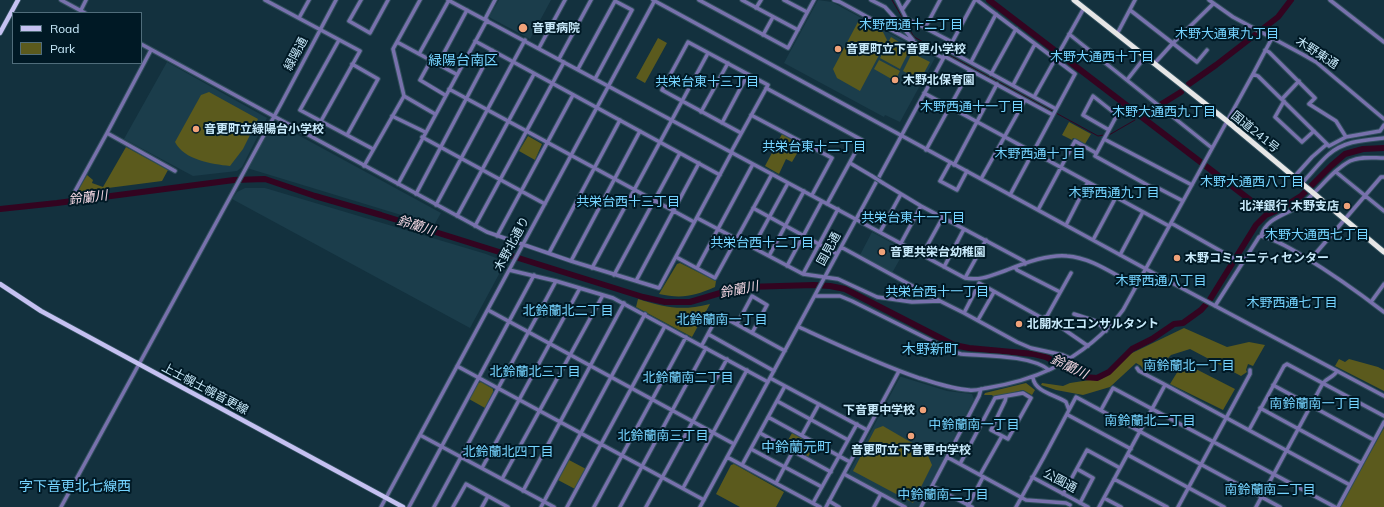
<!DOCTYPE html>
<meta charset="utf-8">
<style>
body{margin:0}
#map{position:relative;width:1384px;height:507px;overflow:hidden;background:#13313e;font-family:Mulish,sans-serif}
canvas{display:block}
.legend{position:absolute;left:12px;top:12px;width:130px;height:52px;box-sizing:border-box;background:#001925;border:1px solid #506d7b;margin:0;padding:5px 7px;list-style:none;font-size:12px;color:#c8eafb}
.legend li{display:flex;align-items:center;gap:8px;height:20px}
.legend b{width:20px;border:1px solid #506d7b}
</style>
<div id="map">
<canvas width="1384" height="507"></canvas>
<ul class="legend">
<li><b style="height:5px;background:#c5c1f1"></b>Road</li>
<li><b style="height:11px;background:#5b5a1d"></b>Park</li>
</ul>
</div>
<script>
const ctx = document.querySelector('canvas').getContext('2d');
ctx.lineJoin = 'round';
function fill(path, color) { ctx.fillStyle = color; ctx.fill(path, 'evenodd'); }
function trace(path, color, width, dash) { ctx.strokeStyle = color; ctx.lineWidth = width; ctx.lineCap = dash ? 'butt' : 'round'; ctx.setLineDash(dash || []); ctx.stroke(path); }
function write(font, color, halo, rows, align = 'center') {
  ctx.font = font + ' Mulish,"Noto Sans JP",sans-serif'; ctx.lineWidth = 4; ctx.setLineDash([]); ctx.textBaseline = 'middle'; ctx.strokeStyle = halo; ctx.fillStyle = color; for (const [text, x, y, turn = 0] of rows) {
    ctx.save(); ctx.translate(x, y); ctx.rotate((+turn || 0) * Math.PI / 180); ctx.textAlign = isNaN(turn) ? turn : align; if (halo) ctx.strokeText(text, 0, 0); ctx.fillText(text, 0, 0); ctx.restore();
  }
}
const built = new Path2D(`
 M499,0H551L530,39L489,17Z
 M818,0L832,2L935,58L900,122L885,115L884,117L784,63Z
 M167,62L267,118L242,167L237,171L193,176L124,139Z
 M276,123L441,213L434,225L247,168L270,126Z
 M245,188H265L486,254L496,258L505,263L470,328L232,199L237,192Z
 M872,232L905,250L892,273L860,255Z
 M900,377H902L947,391L972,394L974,399L918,507H909L848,474Z`);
const green = new Path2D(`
 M859,20L883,32L887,40L860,91L837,78L833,69Z
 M891,37L910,49L900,69L880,58Z
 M658,38L667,43L645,83L636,78Z
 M912,53L930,62L920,80L903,71Z
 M879,60L900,71L895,81L874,69Z
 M209,92L258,119L243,149L230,166C212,164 184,160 175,142L201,95Z
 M1069,122L1091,134L1085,144L1073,138L1072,140L1062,135Z
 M782,134L802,145L792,162L786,159L779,174L765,166Z
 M528,136L542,144L535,160L519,151Z
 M126,147L168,170L162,181L77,192L87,175L93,180L92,183L103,187Z
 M680,263L716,281L715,287C694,296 682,299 659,294L677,264Z
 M638,299C667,308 681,311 710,304L692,337L636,307Z
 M1184,328L1227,347L1249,342L1265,345L1253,366L1248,364L1246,370L1247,372L1241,376L1190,349L1171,355L1168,358L1164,357L1151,365L1147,372L1143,370L1141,366L1136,363L1110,387L1083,395L1056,390L1041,385L1042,383L1063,386L1070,383L1103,378L1130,354Z
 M1339,359L1345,362L1349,359L1378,367L1384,370V391L1335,366Z
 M1181,366H1190L1235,389L1223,410L1170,384Z
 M481,382L493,389V392L485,408L469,399L478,383Z
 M1026,383L1035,390L1032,395L1023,390L994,397L992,395H984L985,393Z
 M883,426L926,451L932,465L913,503L853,471L875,429Z
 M1384,428V507H1340Z
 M792,433L815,445L808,457L786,444Z
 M569,460L586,469L575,489L558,480Z
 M734,464L784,492L776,507H740L716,494L731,465Z`);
const stream = new Path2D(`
 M892,0L914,37L944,53
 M947,54L1054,112
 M1056,113L1098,136L1104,135
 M1139,116L1140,114
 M1109,135L1135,120`);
const river = new Path2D(`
 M989,0L1258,206L1264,209L1275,210
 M1189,84L1216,65L1278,17L1291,0
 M1147,113L1181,92
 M0,209L57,203L234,180L265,179L315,196L381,215L643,297L665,302H690L727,291L746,287L814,285L830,286L845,289L954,345L969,348L1034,354L1046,357L1084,377L1097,378L1109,372L1132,349L1152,339L1174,324L1183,323L1201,310L1209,301L1256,225L1266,215L1280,209L1301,196L1331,166L1345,154L1363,149L1384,148`);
const minor = new Path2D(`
 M61,0L85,13
 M265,0L360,51L321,121
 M361,0L349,21L370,33L388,0
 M448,0L965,278C981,281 992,275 1007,270C1024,263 1048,254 1067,256C1093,258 1114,275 1137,286
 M653,0L1146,269L1384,396
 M699,0L788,48L814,0
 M742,0L798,30
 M784,0L807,12
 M834,0L840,2L943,58
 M871,0L885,7L895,18L913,40
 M897,0L906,18L952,42
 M977,0L1075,74L1010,195
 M1209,0L1233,17L1302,54L1316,62L1384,119
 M1330,0L1384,42
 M756,8L761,0
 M81,10L86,0
 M902,10L909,0
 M1130,10L1197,62L1207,50
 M299,18L309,0
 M485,19L495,0
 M925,28L940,0
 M1069,34L1212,148
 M1117,34L1135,0
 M763,35L773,17
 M339,40L300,110L373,149
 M475,41L720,175
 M397,42L456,74
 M141,44L487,232L571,261L659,288L732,152
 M539,48L565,0
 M948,50L1056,109
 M1265,50L1269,52L1315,98L1309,104L1336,121L1346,137
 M419,54L449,0
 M944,56L1053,115
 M559,59L591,0
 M431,60L420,80L445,95
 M971,62L996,14
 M438,64L467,10
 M1154,64L1173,43L1213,4
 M578,69L615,1L632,10L595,79
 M991,74L1016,29
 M1253,74L1258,76L1329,146L1346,137L1380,131L1384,125
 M1127,80L1145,57
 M1013,85L1035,44
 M766,88L862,140L827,204
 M449,89L694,222
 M924,93L1169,226
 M404,96L435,114
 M1034,97L1084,8
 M1282,99L1299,81
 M1284,101L1275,117L1302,142L1314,131
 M701,112L728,63
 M751,115L832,158L812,195
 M392,116L425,132
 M722,123L748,74
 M1109,130L1083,115L1093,96L1117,115L1095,156L1151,187L1158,188L1183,201
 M107,133L175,171
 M347,135L378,79L352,64
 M422,137L545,204
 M1104,139L1192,185
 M926,150L970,70
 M731,152L768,85L688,42L662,90L741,133
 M850,163L872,176
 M950,163L940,181L957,190L967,171
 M954,165L997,84
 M364,166L404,96L393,49L420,0
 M1336,172L1384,211
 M1294,177L1312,157L1327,144
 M981,179L1025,100
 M883,183L921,206L1024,261L1025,264
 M1302,183C1311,174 1319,163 1328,155C1343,141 1364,140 1384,138
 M398,184L487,20
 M74,193L107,133L151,50
 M416,194L492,50
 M436,205L525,40
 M753,208L837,254
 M1038,210L1075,141L1096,153
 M457,216L534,74
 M697,218L803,274L838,279L877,297L912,302L940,301
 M1171,223L1242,263
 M1066,225L1088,182
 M475,226L564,62
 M880,232L901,194
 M497,236L573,95
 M1261,236C1275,239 1290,248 1303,256C1331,273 1358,292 1384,312
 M1093,240L1116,197
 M901,243L921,206
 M753,247L788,183
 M841,247L940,301L964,313L979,284
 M549,253L620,120
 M922,255L943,217
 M1120,255L1143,212
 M769,256L804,191
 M676,257L715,278L772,174
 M1310,260L1381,177H1384
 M571,261L640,131
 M787,266L822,201
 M944,267L964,229
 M1015,267L1017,270L1060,292
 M592,268L708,53
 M697,268L753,164
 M509,270L556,281L613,298L768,382
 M803,274L838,209
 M614,275L680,153
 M965,278L986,240
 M636,281L699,163
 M979,283L1042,318L1047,316L1071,273
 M815,296H840L852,301L954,352L961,354C985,356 1031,355 1049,370
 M1371,302L1384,284
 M1215,306L1259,237L1261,236C1266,219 1282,216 1296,208C1316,196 1329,172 1350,161C1361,156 1373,158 1384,158
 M488,310L734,444
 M964,313L1017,342L1031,348L1063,355L1070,358
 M1074,314L1096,321L1106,331
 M978,320L994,292
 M737,324L752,296L767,305L752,333
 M799,327C838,345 878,364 919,378C936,383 952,389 969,390C975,391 981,389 987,388C1011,384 1030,379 1051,369C1080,354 1104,336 1123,310L1253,74L1272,38
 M1062,328L1088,346
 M708,334L774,371
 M702,345L716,319L725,318L785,351
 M457,366L704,500
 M1137,368L1139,371L1162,383L1350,485
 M1273,385L1374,440
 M785,386L867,430
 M777,401L848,440
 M1260,408L1361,463
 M1069,410L1076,397L1280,507
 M1101,410L1113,388L1335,507
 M1068,415L1131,449
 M768,417L850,462
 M1249,430L1284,366L1287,364L1384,416
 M760,433L831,472
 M420,435L554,507
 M802,435L819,404
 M751,449L822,487
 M1128,455L1224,507
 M727,457L820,507
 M947,457L1026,500L1066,503L1070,505
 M960,464L995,398L1023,393L1031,398L1008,439L991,430L1005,401L1006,397
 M742,465L785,386L770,378
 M482,468L580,288
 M1077,469L1093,478L1080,503
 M844,474L905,507
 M980,475L1002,436
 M1032,477L1088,507
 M502,479L603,295
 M1114,479L1167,507
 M776,483L793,451
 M932,486L972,507
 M683,488L747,370
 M523,491L624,303
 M1063,494L1087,450L1120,468
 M1104,498L1121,507
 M829,501L839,507
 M813,503L857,424
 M968,506L983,477
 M61,507L282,102L336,0
 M381,507L655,0
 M409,507L534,275
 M434,507L556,281
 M453,507L466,484L508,507
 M482,507L488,496
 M541,507L645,314
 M567,507L665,326
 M594,507L686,337
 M620,507L706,348
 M646,507L727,359
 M700,507L975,0
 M826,507L899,371
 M874,507L881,494
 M921,507L979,396L981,389
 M1016,507L1044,457L1069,410L1066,402C1056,395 1035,392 1033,378
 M1099,507L1165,385
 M1178,507L1250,374V370
 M1256,507L1323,383C1327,378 1334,377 1337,371
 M1338,507L1384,422`);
const major = new Path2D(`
 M0,33L18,0
 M0,284L41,311L403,507`);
const highway = new Path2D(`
 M1074,0L1227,121L1384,252`);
const minorBridge = new Path2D(`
 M872,176L883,183`);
const markers = [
 [523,28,5,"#f0a279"],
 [838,49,4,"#f0a279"],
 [895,80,4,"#f0a279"],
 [196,129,4,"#f0a279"],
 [1347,206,4,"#f0a279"],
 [882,252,4,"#f0a279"],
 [1177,258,4,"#f0a279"],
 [1019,324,4,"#f0a279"],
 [923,410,4,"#f0a279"],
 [911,436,4,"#f0a279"]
];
const poiNames = [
 ["音更病院",532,28],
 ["音更町立下音更小学校",846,49],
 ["木野北保育園",903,80],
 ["音更町立緑陽台小学校",204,129],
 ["北洋銀行 木野支店",1339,206,"right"],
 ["音更共栄台幼稚園",890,252],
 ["木野コミュニティセンター",1185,258],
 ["北開水工コンサルタント",1027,324],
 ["下音更中学校",915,410,"right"],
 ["音更町立下音更中学校",911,450,"center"]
];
const streetNames = [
 ["木野東通",1317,53,33],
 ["緑陽通",296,54,-62],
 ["国道241号",1255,132,39],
 ["木野北通り",512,244,-62],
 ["国見通",829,249,-61],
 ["上士幌士幌音更線",205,389,28],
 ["公園通",1060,481,28]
];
const neighbourhoodNames = [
 ["木野西通十二丁目",911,25],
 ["木野大通東九丁目",1227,34],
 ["木野大通西十丁目",1102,57],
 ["共栄台東十三丁目",707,82],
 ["木野西通十一丁目",972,107],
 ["木野大通西九丁目",1164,112],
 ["共栄台東十二丁目",814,147],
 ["木野西通十丁目",1040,154],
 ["木野大通西八丁目",1252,182],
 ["木野西通九丁目",1114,193],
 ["共栄台西十三丁目",628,202],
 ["共栄台東十一丁目",913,218],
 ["木野大通西七丁目",1317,235],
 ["共栄台西十二丁目",762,243],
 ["木野西通八丁目",1161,281],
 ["共栄台西十一丁目",937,292],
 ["木野西通七丁目",1292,303],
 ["北鈴蘭北二丁目",568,311],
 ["北鈴蘭南一丁目",722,320],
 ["南鈴蘭北一丁目",1189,366],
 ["北鈴蘭北三丁目",535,372],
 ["北鈴蘭南二丁目",688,378],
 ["南鈴蘭南一丁目",1315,404],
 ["南鈴蘭北二丁目",1150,421],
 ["中鈴蘭南一丁目",974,425],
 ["北鈴蘭南三丁目",663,436],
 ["北鈴蘭北四丁目",508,452],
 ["南鈴蘭南二丁目",1270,490],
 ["中鈴蘭南二丁目",943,495]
];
const waterNames = [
 ["鈴蘭川",88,198,-7],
 ["鈴蘭川",416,226,17],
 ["鈴蘭川",739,290,-11],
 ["鈴蘭川",1069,367,25]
];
const quarterNames = [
 ["緑陽台南区",463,61],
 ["木野新町",930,350],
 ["中鈴蘭元町",796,448],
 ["字下音更北七線西",75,487]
];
fill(built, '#1b3d4b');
fill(green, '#5b5a1d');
trace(stream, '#330420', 1);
trace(river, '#330420', 6);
trace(minor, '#304f5c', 5.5);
trace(major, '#304f5c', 6);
trace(highway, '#304f5c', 7);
trace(minor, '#7871ac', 3.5);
trace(major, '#c5c1f1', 4.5);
trace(highway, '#e6e6e6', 5);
trace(minorBridge, '#304f5c', 5.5, []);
trace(minorBridge, '#7871ac', 3.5);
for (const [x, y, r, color] of markers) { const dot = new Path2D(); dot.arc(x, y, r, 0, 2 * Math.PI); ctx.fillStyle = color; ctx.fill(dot); trace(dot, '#001925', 1.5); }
write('bold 12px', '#c8eafb', '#001925', poiNames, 'left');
write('12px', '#c8eafb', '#001925', streetNames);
write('13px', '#75d4ff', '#001925', neighbourhoodNames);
write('italic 13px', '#f0d5e1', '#001925', waterNames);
write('14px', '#75d4ff', '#001925', quarterNames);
</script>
